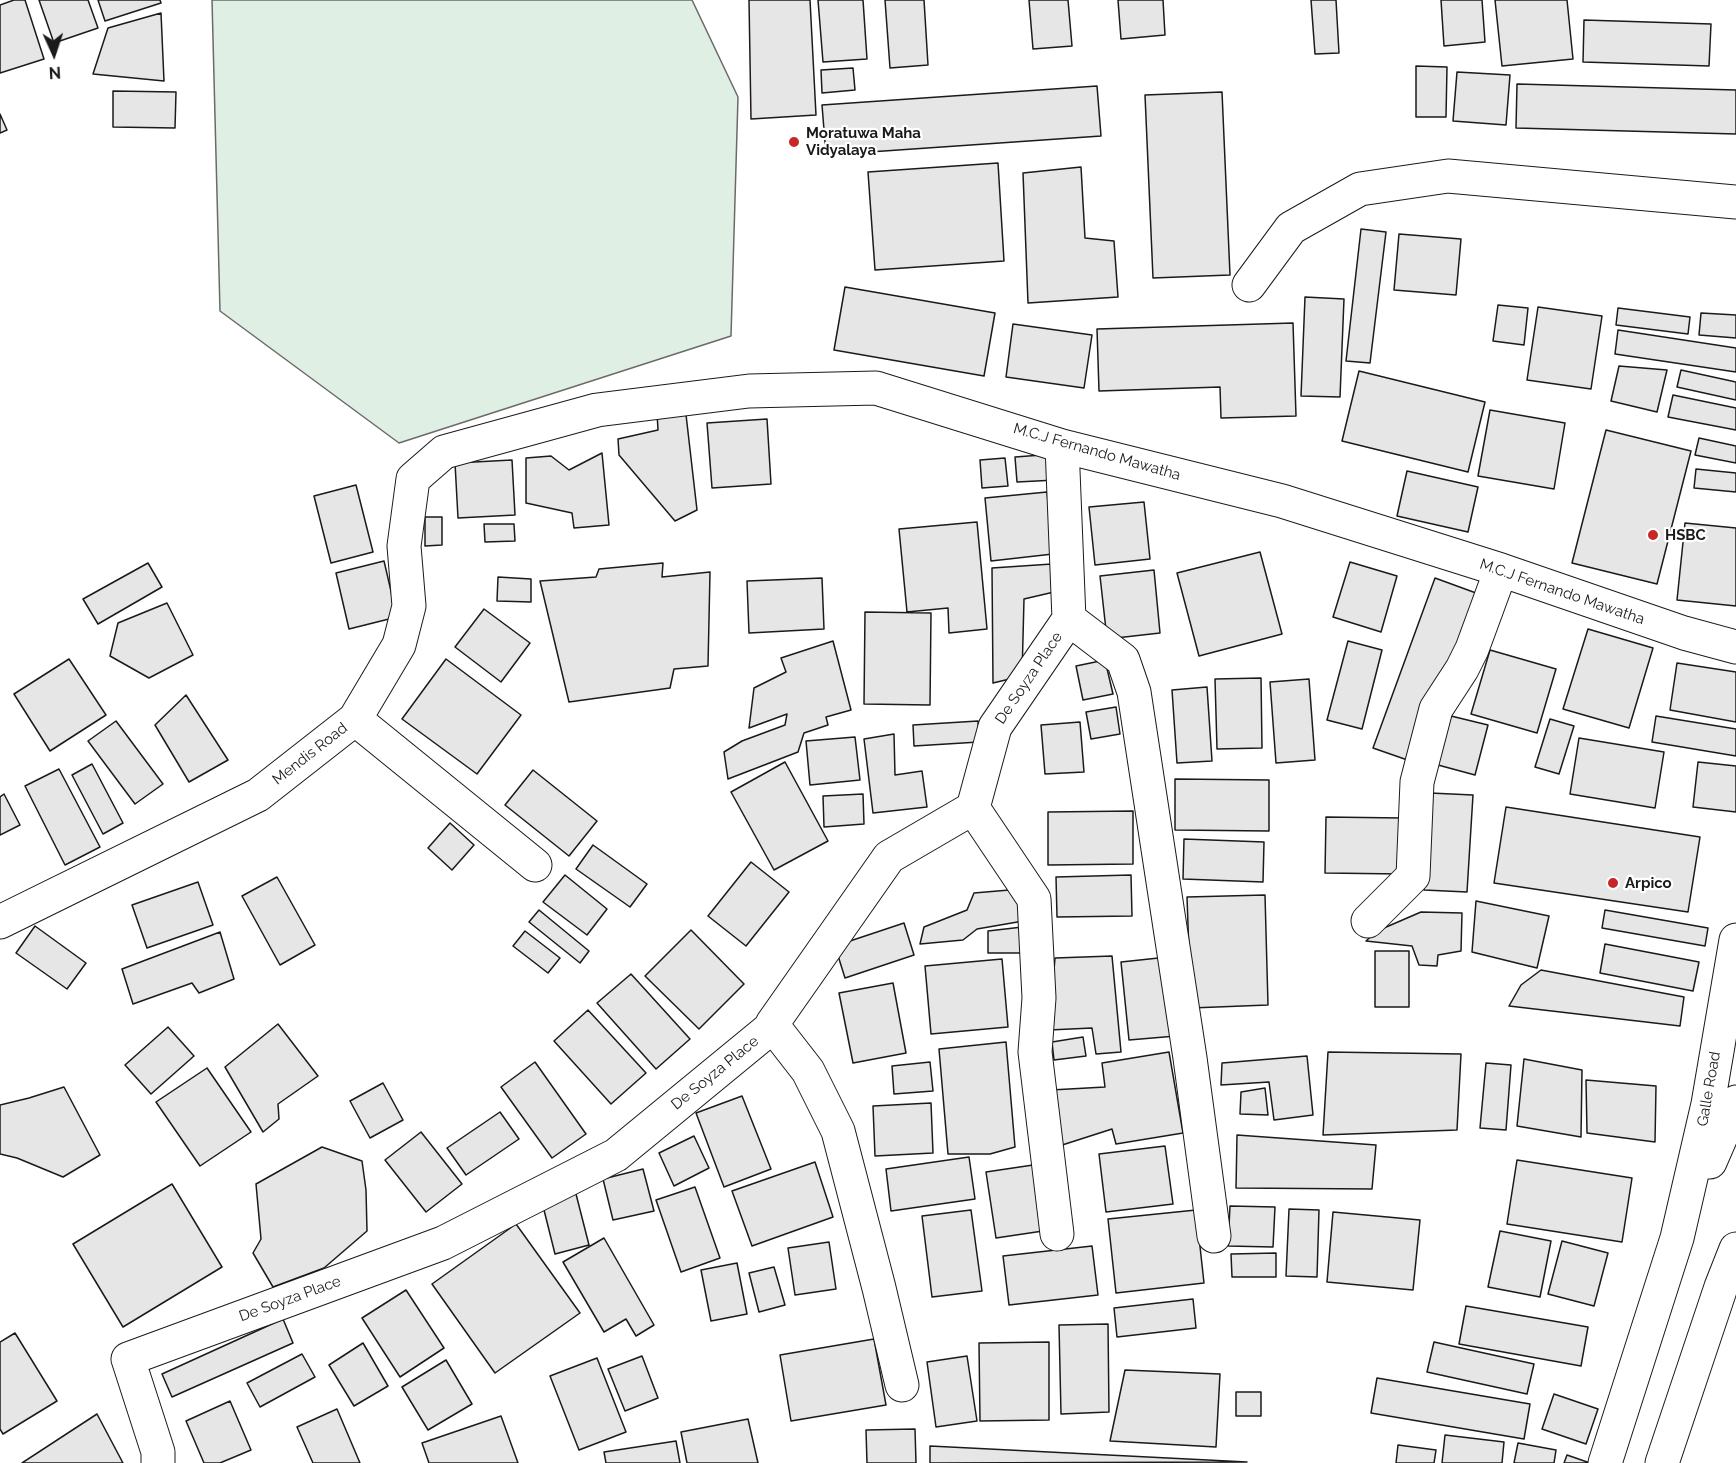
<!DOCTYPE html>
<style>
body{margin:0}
#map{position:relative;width:1736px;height:1463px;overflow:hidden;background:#fff;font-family:Raleway,sans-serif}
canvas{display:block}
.north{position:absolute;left:24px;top:24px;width:60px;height:60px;-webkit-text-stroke:4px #fff;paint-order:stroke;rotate:177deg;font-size:16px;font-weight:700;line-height:24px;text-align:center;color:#1a1a1a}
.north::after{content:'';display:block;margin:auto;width:21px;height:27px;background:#1a1a1a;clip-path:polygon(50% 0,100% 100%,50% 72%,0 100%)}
</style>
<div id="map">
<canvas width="1736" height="1463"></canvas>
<div class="north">N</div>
</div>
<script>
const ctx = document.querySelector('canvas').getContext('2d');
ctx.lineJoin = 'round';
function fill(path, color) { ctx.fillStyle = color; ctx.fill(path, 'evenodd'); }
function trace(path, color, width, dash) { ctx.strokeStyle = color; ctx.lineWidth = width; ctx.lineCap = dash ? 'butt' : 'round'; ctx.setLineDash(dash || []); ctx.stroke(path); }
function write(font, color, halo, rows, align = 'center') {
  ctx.font = font + ' Raleway,sans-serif'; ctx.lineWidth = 4.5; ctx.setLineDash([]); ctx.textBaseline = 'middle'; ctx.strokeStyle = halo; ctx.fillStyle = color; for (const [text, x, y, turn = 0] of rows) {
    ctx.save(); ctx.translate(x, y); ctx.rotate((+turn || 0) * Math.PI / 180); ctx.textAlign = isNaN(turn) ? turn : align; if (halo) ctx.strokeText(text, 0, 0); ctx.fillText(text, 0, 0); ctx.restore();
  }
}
const green = new Path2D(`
 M212,0H692L738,97L731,336L399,443L220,311Z`);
const building = new Path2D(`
 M14,0H25L44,59L0,73V5Z
 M39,0H88L98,28L54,43Z
 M98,0H160L161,3L105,21Z
 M749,0H810L816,115L751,119Z
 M818,0H863L867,59L823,62Z
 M885,0H924L928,65L890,68Z
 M1029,0H1068L1072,46L1033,49Z
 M1118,0H1163L1165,35L1121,39Z
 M1311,0H1336L1339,53L1315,54Z
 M1441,0H1482L1485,42L1444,46Z
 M1495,0H1567L1573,59L1502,66Z
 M161,13L164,81L93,74L108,28Z
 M1584,20L1711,24L1709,66L1583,62Z
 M1416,66L1447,67L1446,117H1416Z
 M853,68L855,90L822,93L821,70Z
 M1457,72L1510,75L1506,125L1453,121Z
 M1517,84L1736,90V134L1516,128Z
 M1097,86L1101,136L826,155L822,105Z
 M113,91L176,92L175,128L113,127Z
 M1222,92L1230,275L1153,278L1145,95Z
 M0,114L7,130L0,133Z
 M998,163L1004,261L875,270L868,172Z
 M1081,167L1085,238L1114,241L1118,297L1028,303L1023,173Z
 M1361,229L1386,232L1370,363L1346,361Z
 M1399,234L1461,239L1456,295L1394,290Z
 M845,287L995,313L984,376L834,350Z
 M1305,297L1344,299L1340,397L1301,396Z
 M1498,305L1528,308L1524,345L1493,341Z
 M1538,307L1602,316L1591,389L1527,380Z
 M1618,308L1690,317L1688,334L1616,325Z
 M1701,313L1736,315V338L1699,335Z
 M1293,323L1296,416L1221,418L1220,387L1099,391L1097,329Z
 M1013,324L1092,335L1084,388L1006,377Z
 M1618,330L1736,348V372L1615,354Z
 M1619,366L1667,370L1657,412L1611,401Z
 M1681,370L1736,382V400L1677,387Z
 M1359,371L1485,402L1468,472L1342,441Z
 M1673,395L1736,408V430L1668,417Z
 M685,406L697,510L675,521L619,455L618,439L658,430L657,413Z
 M1490,410L1565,423L1554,489L1478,476Z
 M767,419L771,484L712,488L707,423Z
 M1606,430L1691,451L1657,584L1572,563Z
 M1699,438L1736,446V463L1695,455Z
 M602,453L609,525L574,528L572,513L526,503V458L551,456L569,470Z
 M1055,454L1056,480L1017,482L1015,457Z
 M1005,458L1008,486L982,488L980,460Z
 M512,460L515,515L458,518L455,463Z
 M1696,469L1736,473V492L1694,488Z
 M1407,471L1478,487L1468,532L1397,516Z
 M356,485L373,552L331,563L314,496Z
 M1047,492L1053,554L991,561L985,498Z
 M1144,502L1150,559L1095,565L1089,507Z
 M425,517H442V545L425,546Z
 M977,522L987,629L949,633L948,608L907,612L899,529Z
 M1685,523L1736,528V606L1677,600Z
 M484,524H514L515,541L485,542Z
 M1260,552L1282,634L1199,656L1177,573Z
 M384,561L397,617L349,629L336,573Z
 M1350,562L1397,576L1381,632L1333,617Z
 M148,563L162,587L98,624L83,599Z
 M663,563L662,577L710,572L708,666L674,669L670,688L569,702L540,581L596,577L599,569Z
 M1052,564L1054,592L1024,599L1022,676L993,683L992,568Z
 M1154,570L1160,633L1107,639L1100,576Z
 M498,577L531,579V602L497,601Z
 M822,578L824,629L749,633L747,581Z
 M1435,578L1476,593L1416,763L1373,748Z
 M167,603L193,655L149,678L110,656L118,623Z
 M484,609L530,643L501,682L455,647Z
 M865,612L931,613L930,705L864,704Z
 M1588,629L1653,648L1629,728L1563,709Z
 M833,641L851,710L826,717L828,725L804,733L798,752L728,779L724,752L742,741L785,725L787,714L749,728L754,688L786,672L781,658Z
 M1348,641L1382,650L1362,729L1327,720Z
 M1490,650L1556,669L1537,733L1471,714Z
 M69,659L106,715L50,751L14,694Z
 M446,659L521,715L477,774L402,719Z
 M1105,660L1113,694L1083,700L1076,666Z
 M1677,663L1736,672V722L1670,710Z
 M1261,678L1262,748L1217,749L1215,679Z
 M1309,679L1315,760L1276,763L1270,682Z
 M1207,687L1212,761L1177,763L1172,690Z
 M186,695L228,760L189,782L155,725Z
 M1116,707L1120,734L1091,739L1086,712Z
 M1451,716L1488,725L1475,775L1438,765Z
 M1656,716L1736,729V756L1652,742Z
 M1550,719L1574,726L1559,774L1535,767Z
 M116,721L163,784L135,804L88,741Z
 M978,721L979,742L914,746L913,725Z
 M1080,722L1084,772L1045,774L1041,725Z
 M894,734L895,775L922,771L927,807L873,813L864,739Z
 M855,737L860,780L810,785L806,741Z
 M1579,738L1664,752L1655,808L1570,794Z
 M785,762L828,841L774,870L731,792Z
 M1698,762L1736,766V812L1693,807Z
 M92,764L123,823L103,834L72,775Z
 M59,769L100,847L65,865L25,786Z
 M533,770L597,821L569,856L505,805Z
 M1175,779L1269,780V831L1175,830Z
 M1430,793L1473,795L1467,892L1424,890Z
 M4,794L20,825L0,835V797Z
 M863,794L864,824L824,827L823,796Z
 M1506,807L1700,837L1688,912L1494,883Z
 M1133,811V864L1048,865V812Z
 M1326,817L1402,818L1401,874L1325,873Z
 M450,823L474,845L452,870L428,848Z
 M1184,839L1264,842L1263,882L1183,879Z
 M593,845L647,884L630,907L576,869Z
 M751,862L789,892L746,946L708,916Z
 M565,875L607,909L587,935L543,902Z
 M1131,875L1132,916L1057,917L1056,877Z
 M277,877L315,945L280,965L242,896Z
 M198,882L213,925L147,948L132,905Z
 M1021,889L1029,920L977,929L963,940L920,944L924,927L967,910L974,893Z
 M1265,895L1268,1005L1191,1008L1187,897Z
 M1476,901L1549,916L1537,968L1472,952Z
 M539,910L589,951L580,963L529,922Z
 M1605,910L1708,928L1705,946L1602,928Z
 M1421,912L1462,913L1461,951L1438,955L1437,966L1419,965L1412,946L1366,941L1377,931Z
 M904,923L914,955L845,978L835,946Z
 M35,926L86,963L67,989L16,953Z
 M1031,926V953H988V931Z
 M691,930L744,984L699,1029L645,976Z
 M525,931L560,958L548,973L513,946Z
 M220,932L234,979L199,993L192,983L133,1004L122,969Z
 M1605,944L1699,962L1693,991L1600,973Z
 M1375,951H1409V1007H1375Z
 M1112,956L1121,1052L1096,1054L1092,1028L1049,1030L1055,958Z
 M1168,957L1176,1036L1129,1040L1121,962Z
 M1002,959L1008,1027L931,1034L925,966Z
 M1541,970L1684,997L1680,1026L1509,1006L1521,985Z
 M631,974L690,1039L656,1069L597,1003Z
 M893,983L906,1053L853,1063L839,993Z
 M588,1010L646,1073L611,1104L554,1041Z
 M278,1024L318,1076L278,1104L279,1119L263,1132L225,1067Z
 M168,1027L194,1056L151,1094L125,1065Z
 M1083,1037L1086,1056L1054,1060L1052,1042Z
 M1006,1042L1015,1147L990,1154H948L939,1049Z
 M1169,1052L1183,1133L1116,1144L1112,1129L1056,1147L1051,1090L1105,1087L1102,1063Z
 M1328,1052L1461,1054L1457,1130L1323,1135Z
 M1307,1056L1313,1115L1274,1120L1269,1082L1221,1085L1222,1063Z
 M1524,1059L1582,1070L1581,1137L1517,1126Z
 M535,1062L586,1134L552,1158L501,1087Z
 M930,1062L933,1091L894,1094L892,1066Z
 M1486,1063L1511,1065L1506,1130L1480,1128Z
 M207,1068L251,1132L200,1166L156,1102Z
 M1586,1080L1656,1086L1655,1142L1587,1133Z
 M383,1083L403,1120L370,1138L350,1101Z
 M64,1087L100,1155L63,1177L17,1158L0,1154V1105L29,1098Z
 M1265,1088L1268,1115L1240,1114L1241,1092Z
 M742,1096L771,1169L724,1187L696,1113Z
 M931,1103L933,1153L875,1156L873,1106Z
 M500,1112L519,1139L466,1175L447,1148Z
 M421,1132L462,1184L426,1212L385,1160Z
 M1237,1135L1376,1145L1372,1189L1236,1188Z
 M694,1136L709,1168L674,1186L659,1153Z
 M1165,1146L1173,1204L1106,1212L1099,1154Z
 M322,1147L362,1161L366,1190L367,1231L324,1268L273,1287L253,1253L261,1239L256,1184Z
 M969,1157L975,1199L891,1211L886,1169Z
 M1517,1160L1632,1178L1622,1242L1507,1224Z
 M815,1162L833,1217L752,1246L732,1191Z
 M1033,1165L1043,1231L996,1238L986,1172Z
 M643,1169L654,1211L613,1220L603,1179Z
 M172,1184L222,1267L123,1327L73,1244Z
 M695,1187L720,1258L681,1272L656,1200Z
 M576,1194L589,1245L555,1254L542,1202Z
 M1230,1206L1275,1207L1273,1247L1228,1246Z
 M1289,1209L1319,1210L1317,1277L1286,1276Z
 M971,1210L982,1291L932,1297L922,1216Z
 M1196,1210L1204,1283L1116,1293L1108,1219Z
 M1333,1212L1420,1220L1413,1290L1327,1282Z
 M516,1224L580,1313L495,1373L432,1284Z
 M1500,1231L1551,1241L1540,1297L1488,1287Z
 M604,1238L654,1325L636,1336L626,1319L604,1332L563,1262Z
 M1562,1241L1608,1253L1594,1306L1548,1294Z
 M829,1242L836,1289L795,1295L788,1248Z
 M1092,1246L1098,1295L1009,1305L1003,1256Z
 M1276,1253V1277H1232L1231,1254Z
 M737,1263L747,1314L711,1321L701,1270Z
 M774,1267L785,1305L759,1312L749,1273Z
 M406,1290L444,1348L400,1377L362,1318Z
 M1193,1299L1196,1328L1117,1337L1114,1308Z
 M1466,1306L1588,1327L1581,1366L1459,1344Z
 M283,1319L293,1343L172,1397L162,1374Z
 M1108,1324L1109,1412L1061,1414L1059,1325Z
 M15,1333L57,1401L3,1434L0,1429V1342Z
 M874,1339L886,1405L791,1421L780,1355Z
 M1049,1342V1420L980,1421L979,1343Z
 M1434,1342L1534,1364L1527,1394L1427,1372Z
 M363,1343L388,1386L354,1406L329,1365Z
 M302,1354L315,1377L260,1407L247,1383Z
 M642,1356L658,1398L625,1411L608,1369Z
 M967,1356L977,1421L936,1427L927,1362Z
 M597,1358L626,1432L579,1450L550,1376Z
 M446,1360L472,1404L428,1430L402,1387Z
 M1125,1370L1220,1374L1216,1447L1110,1441Z
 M1377,1378L1530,1404L1524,1439L1371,1413Z
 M1236,1392H1261V1416H1236Z
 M1554,1394L1598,1409L1586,1444L1542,1429Z
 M230,1401L251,1450L220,1463H204L186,1421Z
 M337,1409L360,1463H313L297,1427Z
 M97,1414L123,1463H22Z
 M501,1416L518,1463H429L422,1443Z
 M748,1419L758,1463H687L681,1432Z
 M915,1429L916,1463H867L866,1430Z
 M1445,1435L1504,1442L1502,1463H1442Z
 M676,1441L680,1463H606L604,1452Z
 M1518,1443L1556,1450L1554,1463H1514Z
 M1398,1445L1436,1450L1434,1463H1396Z
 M930,1446L1247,1462L930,1463Z
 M1567,1455L1590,1463H1564Z`);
const minor = new Path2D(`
 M1249,285L1291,228L1360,189L1448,176L1736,202
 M1069,619L1123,660L1134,692L1190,1058L1214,1236
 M355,719L535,865
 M973,808L1034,899L1039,998L1035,1052L1057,1234
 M1368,921L1413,876L1417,782L1436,709L1462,669L1472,649L1501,570
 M0,922L258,795L355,719L399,645L409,606L404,546L413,479L444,452L597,410L749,391L876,388L1062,446L1282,501L1501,570L1684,633L1736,647
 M773,1026L808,1071L838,1131L879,1288L902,1385
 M158,1463V1452L128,1359L443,1243L616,1155L773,1026L772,1024L889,857L973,808L995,727L1069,619L1062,446`);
const highway = new Path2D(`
 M1710,1162L1736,1102
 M1605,1463L1677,1238L1708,1104L1736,940
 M1662,1463L1721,1287L1736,1249`);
const markers = [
 [794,142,6,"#c62828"],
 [1653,535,6,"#c62828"],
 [1613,883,6,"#c62828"]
];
const poiNames = [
 ["Moratuwa Maha",806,133],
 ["Vidyalaya",806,150],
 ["HSBC",1665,535],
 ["Arpico",1625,883]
];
const streetNames = [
 ["M.C.J Fernando Mawatha",1097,452,16],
 ["M.C.J Fernando Mawatha",1562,592,19],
 ["De Soyza Place",1029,678,-56],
 ["Mendis Road",310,754,-38],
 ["De Soyza Place",715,1073,-39],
 ["Galle Road",1709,1089,-80],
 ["De Soyza Place",290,1299,-20]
];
fill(green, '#e0efe3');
trace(green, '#6a6a6a', 1.5);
fill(building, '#e6e6e6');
trace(building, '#1a1a1a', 1.5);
trace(minor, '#1a1a1a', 35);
trace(highway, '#1a1a1a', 35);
trace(minor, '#fff', 33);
trace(highway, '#fff', 33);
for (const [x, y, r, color] of markers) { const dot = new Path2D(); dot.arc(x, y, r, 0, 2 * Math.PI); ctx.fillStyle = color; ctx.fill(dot); trace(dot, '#fff', 2); }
write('bold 15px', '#1a1a1a', '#fff', poiNames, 'left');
write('15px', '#1a1a1a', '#fff', streetNames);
</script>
